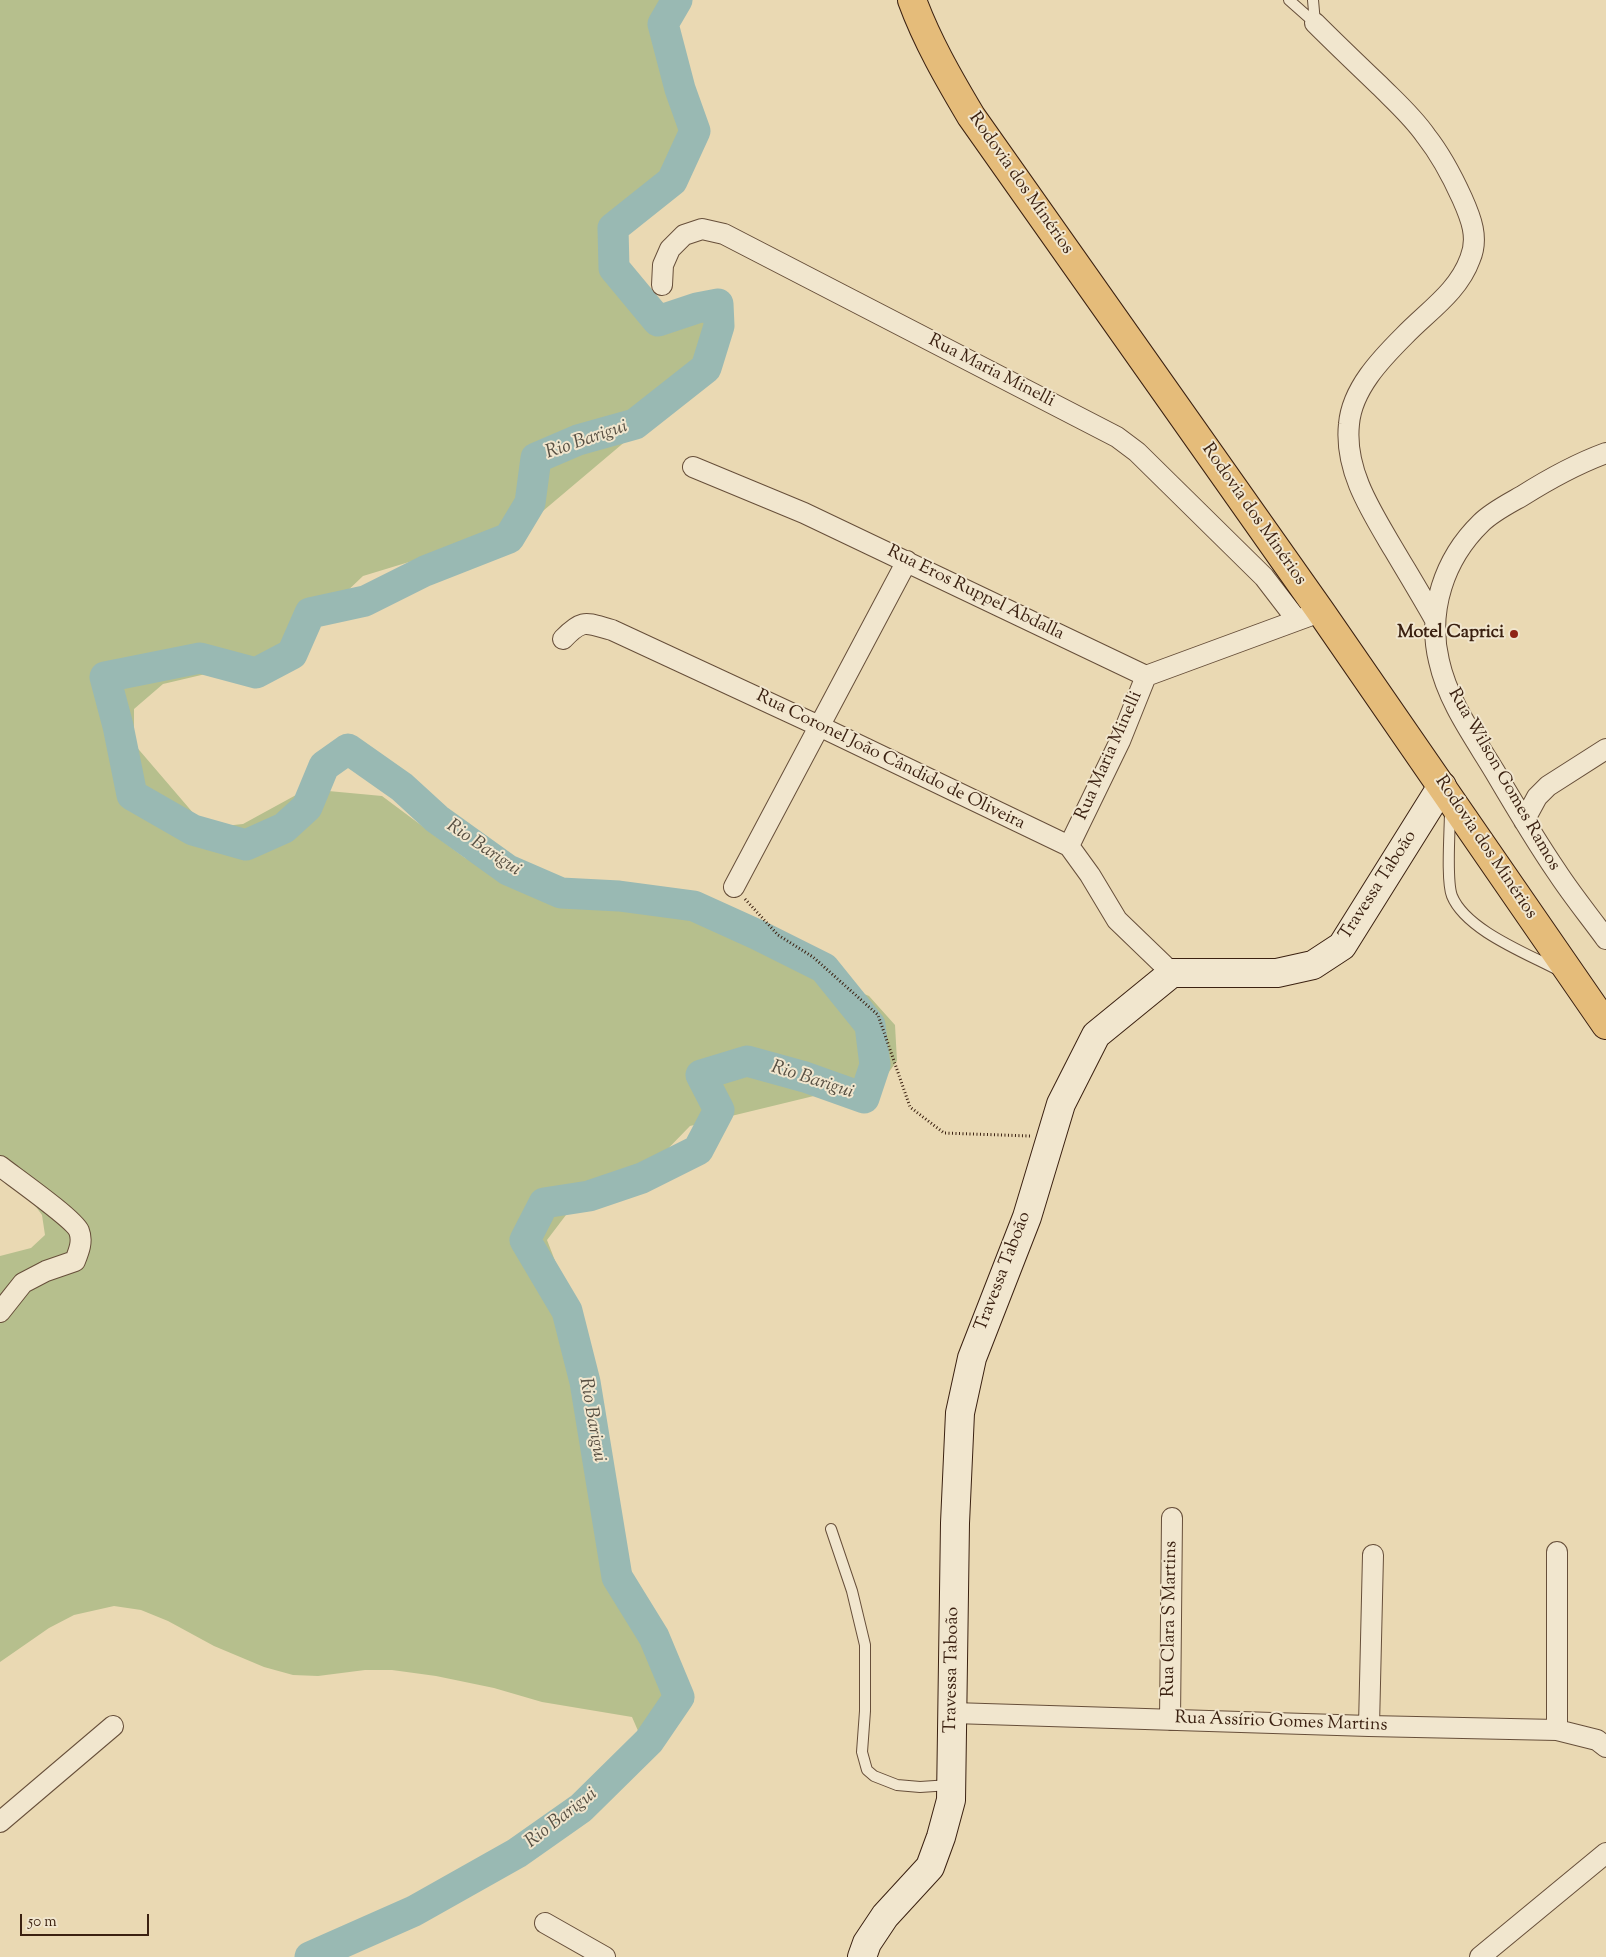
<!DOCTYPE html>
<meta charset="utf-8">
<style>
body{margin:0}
#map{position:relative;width:1606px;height:1957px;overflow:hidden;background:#ead9b3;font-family:"Sorts Mill Goudy",serif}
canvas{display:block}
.scale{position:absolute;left:20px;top:1914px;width:129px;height:22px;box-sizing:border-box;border:2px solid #3b2111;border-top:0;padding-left:6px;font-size:15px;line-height:18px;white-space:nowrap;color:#3b2111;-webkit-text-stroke:4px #f1e6ce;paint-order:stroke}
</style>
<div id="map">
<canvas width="1606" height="1957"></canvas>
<div class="scale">50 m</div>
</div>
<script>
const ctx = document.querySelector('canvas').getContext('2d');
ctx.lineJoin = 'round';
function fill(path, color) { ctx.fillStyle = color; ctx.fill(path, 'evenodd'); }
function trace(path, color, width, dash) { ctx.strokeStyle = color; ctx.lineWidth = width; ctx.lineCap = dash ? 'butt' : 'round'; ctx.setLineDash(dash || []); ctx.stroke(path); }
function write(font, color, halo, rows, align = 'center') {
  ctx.font = font + ' "Sorts Mill Goudy",serif'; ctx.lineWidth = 4; ctx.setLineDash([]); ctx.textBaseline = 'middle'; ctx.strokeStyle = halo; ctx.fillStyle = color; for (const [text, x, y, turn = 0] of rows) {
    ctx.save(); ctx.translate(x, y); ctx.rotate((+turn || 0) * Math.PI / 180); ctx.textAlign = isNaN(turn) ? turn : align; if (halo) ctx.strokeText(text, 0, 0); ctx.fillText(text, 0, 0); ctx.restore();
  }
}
const green = new Path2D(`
 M0,0H681L670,35L693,128L691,168L630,214L625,270L637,300L691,306L707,315L703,351L685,391L524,527L363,576L278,657L163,684L134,709V744L206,828L243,824L307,789L382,796L465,858L572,900L750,926L812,972L869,996L895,1025L897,1061L874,1092L822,1094L690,1126L623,1195L569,1211L547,1240L594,1362L624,1552L673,1679L666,1736L649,1756L632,1717L542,1702L494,1688L436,1676L392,1670H365L318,1676L293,1675L264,1667L214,1646L168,1621L141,1610L114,1606L74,1615L49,1628L0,1662V1256L31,1248L45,1235L42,1215L25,1192L0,1164Z`);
const river = new Path2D(`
 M310,1957L414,1911L517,1853L581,1808L649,1741L679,1697L654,1637L617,1577L585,1382L567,1311L525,1240L544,1203L589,1196L642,1178L698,1150L719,1110L701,1075L747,1061L805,1077L864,1098L875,1065L870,1025L824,968L758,935L694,906L619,896L561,893L508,870L437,819L402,787L348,749L324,766L307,807L284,828L246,845L193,830L132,795L118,726L105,677L200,658L256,673L292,654L310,613L365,601L425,571L509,538L530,503L536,458L578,440L635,424L706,368L719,326L718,304L697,308L658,321L614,268L613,228L672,181L695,131L680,89L663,24L677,0`);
const path = new Path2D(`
 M745,899L778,935L813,957L878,1015L910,1107L944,1133L1030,1136`);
const lane = new Path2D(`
 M1289,0L1315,23
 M1313,0L1315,23
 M1450,811C1450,830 1446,881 1452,896C1466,930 1526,953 1558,970
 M831,1529L852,1591L865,1645V1711L862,1752L867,1770L874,1776L897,1785L920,1787L950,1785`);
const street = new Path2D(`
 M1315,23C1336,44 1358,65 1380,86C1396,102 1413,117 1426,136C1441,155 1452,176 1462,198C1471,218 1479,238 1470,259C1458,292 1428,311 1404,336C1381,359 1352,389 1349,424C1344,470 1371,511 1394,550C1407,572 1421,595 1434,618
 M662,285L663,265L670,249L684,235L702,229L724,234L1117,437L1137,452L1264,577L1297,620
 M1606,453C1576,464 1549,479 1522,496C1508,504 1492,512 1481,523C1444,559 1427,611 1439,661C1448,702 1474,737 1495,772C1515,806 1535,840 1557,872C1572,895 1590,917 1606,939
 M693,467L804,513L1146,676
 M563,639C583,618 586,623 612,630L819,726L1069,846L1090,875L1117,920L1172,973
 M1524,821L1537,797L1548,786L1606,749
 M1069,846L1120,741L1146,676L1309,616
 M734,887L907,561
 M0,1166C14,1177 74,1219 79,1231C83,1241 79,1251 75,1261L46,1271L23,1283L0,1312
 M953,1713L1369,1726L1557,1730L1597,1740L1606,1747
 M1170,1720L1172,1518
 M1369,1726L1373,1555
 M1557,1730V1552
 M0,1822L113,1726
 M545,1923L605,1957
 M1480,1957L1606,1853`);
const secondary = new Path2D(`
 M862,1957L867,1943L885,1916L930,1867L941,1837L951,1800L955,1523L960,1413L972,1358L1027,1217L1061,1104L1096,1035L1172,973H1277L1313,965L1342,946L1442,786`);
const primary = new Path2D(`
 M912,0C927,41 949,79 971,116L1321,612L1606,1025`);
const markers = [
 [1514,634,5,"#8f2418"]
];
const streetNames = [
 ["Rodovia dos Minérios",1020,184,55],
 ["Rua Maria Minelli",991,372,27],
 ["Rodovia dos Minérios",1253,515,55],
 ["Rua Eros Ruppel Abdalla",975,594,26],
 ["Rua Maria Minelli",1110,756,-66],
 ["Rua Coronel João Cândido de Oliveira",890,761,26],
 ["Rua Wilson Gomes Ramos",1503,780,60],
 ["Rodovia dos Minérios",1485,848,56],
 ["Travessa Taboão",1379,886,-57],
 ["Travessa Taboão",1004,1272,-69],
 ["Rua Clara S Martins",1171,1619,-89],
 ["Travessa Taboão",953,1670,-89],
 ["Rua Assírio Gomes Martins",1281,1723,2]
];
const poiNames = [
 ["Motel Caprici",1504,634]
];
const waterNames = [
 ["Rio Barigui",587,441,-19],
 ["Rio Barigui",483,849,34],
 ["Rio Barigui",812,1081,18],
 ["Rio Barigui",591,1420,80],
 ["Rio Barigui",562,1819,-38]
];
fill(green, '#b6bf8d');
trace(river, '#99b9b3', 31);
trace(lane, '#674f3a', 12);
trace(street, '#674f3a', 22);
trace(secondary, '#3b2111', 30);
trace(primary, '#3b2111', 30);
trace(path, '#3b2111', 3, [1, 2.5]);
trace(lane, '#f1e6ce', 10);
trace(street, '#f1e6ce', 20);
trace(secondary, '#f1e6ce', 28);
trace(primary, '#e5bc7a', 28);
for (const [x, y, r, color] of markers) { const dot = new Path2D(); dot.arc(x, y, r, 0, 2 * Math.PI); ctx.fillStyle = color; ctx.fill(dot); trace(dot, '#f1e6ce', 2); }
write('18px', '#3b2111', '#f1e6ce', streetNames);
write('bold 18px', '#3b2111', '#f1e6ce', poiNames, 'right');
write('italic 19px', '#574f42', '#f1e6ce', waterNames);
</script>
